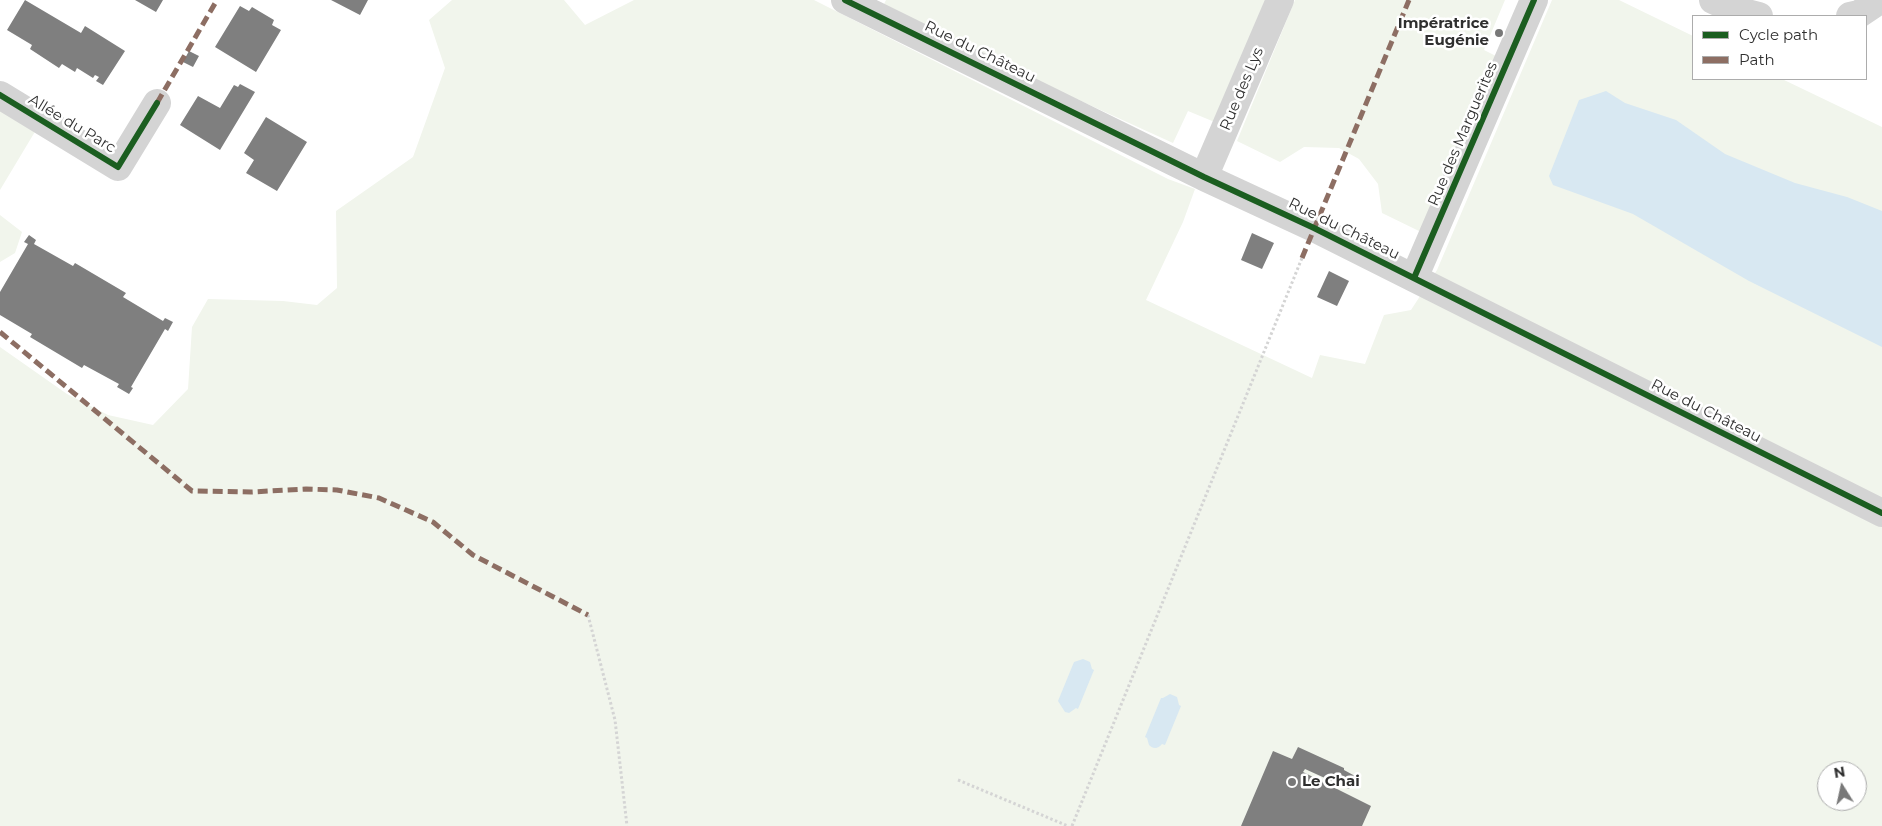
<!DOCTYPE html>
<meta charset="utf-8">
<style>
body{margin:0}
#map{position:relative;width:1882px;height:826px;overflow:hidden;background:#fff;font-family:Montserrat,sans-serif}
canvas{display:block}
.legend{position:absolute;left:1692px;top:15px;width:175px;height:65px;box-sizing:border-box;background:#fff;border:1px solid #acacac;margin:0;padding:6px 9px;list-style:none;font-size:15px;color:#2f2f2f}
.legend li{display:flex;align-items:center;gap:10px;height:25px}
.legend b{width:25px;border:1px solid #acacac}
.north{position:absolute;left:1817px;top:761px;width:50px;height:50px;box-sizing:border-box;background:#fff;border:1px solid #acacac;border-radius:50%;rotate:350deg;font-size:14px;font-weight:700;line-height:20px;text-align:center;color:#2f2f2f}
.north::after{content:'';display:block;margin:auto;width:18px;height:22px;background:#787878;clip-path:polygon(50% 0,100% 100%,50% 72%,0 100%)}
</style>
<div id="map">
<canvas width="1882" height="826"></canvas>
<ul class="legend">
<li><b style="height:6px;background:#1b5e20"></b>Cycle path</li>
<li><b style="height:6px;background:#8d6e63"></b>Path</li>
</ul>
<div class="north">N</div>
</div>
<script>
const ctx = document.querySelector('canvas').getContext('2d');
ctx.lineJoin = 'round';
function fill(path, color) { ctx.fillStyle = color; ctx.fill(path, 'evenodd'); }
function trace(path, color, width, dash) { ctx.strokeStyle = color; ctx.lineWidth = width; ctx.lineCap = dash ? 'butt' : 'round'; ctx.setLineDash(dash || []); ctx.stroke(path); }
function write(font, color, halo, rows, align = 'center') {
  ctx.font = font + ' Montserrat,sans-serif'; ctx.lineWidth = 5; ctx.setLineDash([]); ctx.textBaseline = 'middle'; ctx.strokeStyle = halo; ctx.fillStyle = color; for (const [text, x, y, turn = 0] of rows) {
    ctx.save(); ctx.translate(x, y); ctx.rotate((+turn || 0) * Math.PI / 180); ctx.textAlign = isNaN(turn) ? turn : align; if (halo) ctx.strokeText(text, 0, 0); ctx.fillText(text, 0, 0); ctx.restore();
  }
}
const green = new Path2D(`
 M452,0H564L585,25L634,0H814L1168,179L1195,189L1183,222L1146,300L1312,378L1320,355L1365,364L1384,315L1411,310L1437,270L1552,0H1619L1693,36V79H1782L1882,127V826H0V347L67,394L108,415L153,425L188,389L192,327L208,299L283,301L317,305L337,288L336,211L413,157L445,68L429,20ZM1827,771H1857V801H1827Z
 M886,0H1266L1217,123L1188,111L1173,143L881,10Z
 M1295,0H1505L1484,50L1498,57L1437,204L1419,231L1382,213L1378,184L1359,159L1339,148L1304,147L1280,162L1237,141Z
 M0,109L36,130L0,190Z
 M0,215L22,232L15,253L0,262Z`);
const water = new Path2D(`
 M1606,91L1625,103L1676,120L1725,154L1795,183L1847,197L1882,211V347L1749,281L1633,214L1553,185L1549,176L1579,100Z
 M1083,659L1090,662L1092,669L1094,670L1078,709L1076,708L1069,713L1065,712L1058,701L1074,662Z
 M1170,694L1177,697L1179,705L1181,706L1165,745L1162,744C1158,749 1153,749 1149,745L1147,738L1145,737L1161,698H1163Z`);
const building = new Path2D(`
 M25,0L81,33L85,26L125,51L103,85L96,81L99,77L95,75L93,78L77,68L75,72L62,64L59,68L30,49L32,45L7,30Z
 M135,0H163L156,12Z
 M331,0H368L360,15Z
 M240,6L249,11L252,7L274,20L272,25L281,30L256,72L215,47Z
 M189,51L199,56L193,67L183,62Z
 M240,84L255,92L220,150L180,125L198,96L220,108L234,85L238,87Z
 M266,117L307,142L277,191L246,173L254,160L244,153Z
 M1252,233L1274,243L1262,269L1241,260Z
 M29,235L36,240L34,244L73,266L75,263L126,293L123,297L163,321L165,318L173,322L168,331L165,329L131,387L133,388L129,394L117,387L119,384L84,365L82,368L30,337L32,334L0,315V292L28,244L24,242Z
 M1329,271L1349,281L1337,306L1317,297Z
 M1298,747L1344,768V770L1355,776L1349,789L1305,769L1303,772L1371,806L1362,826H1241L1273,751L1292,759Z`);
const path = new Path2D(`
 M588,615L615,720L627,826
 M958,780L1068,826
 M1072,826L1302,258`);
const minor = new Path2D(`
 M845,0L1204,177L1314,228L1882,513
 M1713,0L1735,10L1759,16
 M1850,16L1859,14L1880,0
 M0,95L118,167L157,103
 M1204,177L1280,0
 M1414,278L1534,0`);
const quiet = new Path2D(`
 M157,103L217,0
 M1302,258L1409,0
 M0,332L192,491L251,492L306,489L337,490L379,498L433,522L473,555L588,615`);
const cycleway = new Path2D(`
 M845,0L1204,177L1314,228L1882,513
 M0,95L118,167L157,103
 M1414,278L1534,0`);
const markers = [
 [1499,33,5,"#787878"],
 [1292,782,5,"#787878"]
];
const poiNames = [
 ["Impératrice",1489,24],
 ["Eugénie",1489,41],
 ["Le Chai",1302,782,"left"]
];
const streetNames = [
 ["Rue du Château",980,52,26],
 ["Rue des Lys",1242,89,-67],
 ["Allée du Parc",72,124,31],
 ["Rue des Marguerites",1463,134,-67],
 ["Rue du Château",1344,229,26],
 ["Rue du Château",1706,411,27]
];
fill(green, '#f1f5ec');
fill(water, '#d8e8f2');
fill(building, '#7f7f7f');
trace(path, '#d4d4d4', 3, [2.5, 2.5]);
trace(minor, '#d4d4d4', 28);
trace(quiet, '#8d6e63', 5, [10, 5]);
trace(cycleway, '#1b5e20', 6);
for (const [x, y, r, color] of markers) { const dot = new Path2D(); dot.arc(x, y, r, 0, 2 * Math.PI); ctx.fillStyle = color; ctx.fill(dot); trace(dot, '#fff', 2); }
write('bold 15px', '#2f2f2f', '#fff', poiNames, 'right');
write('15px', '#2f2f2f', '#fff', streetNames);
</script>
